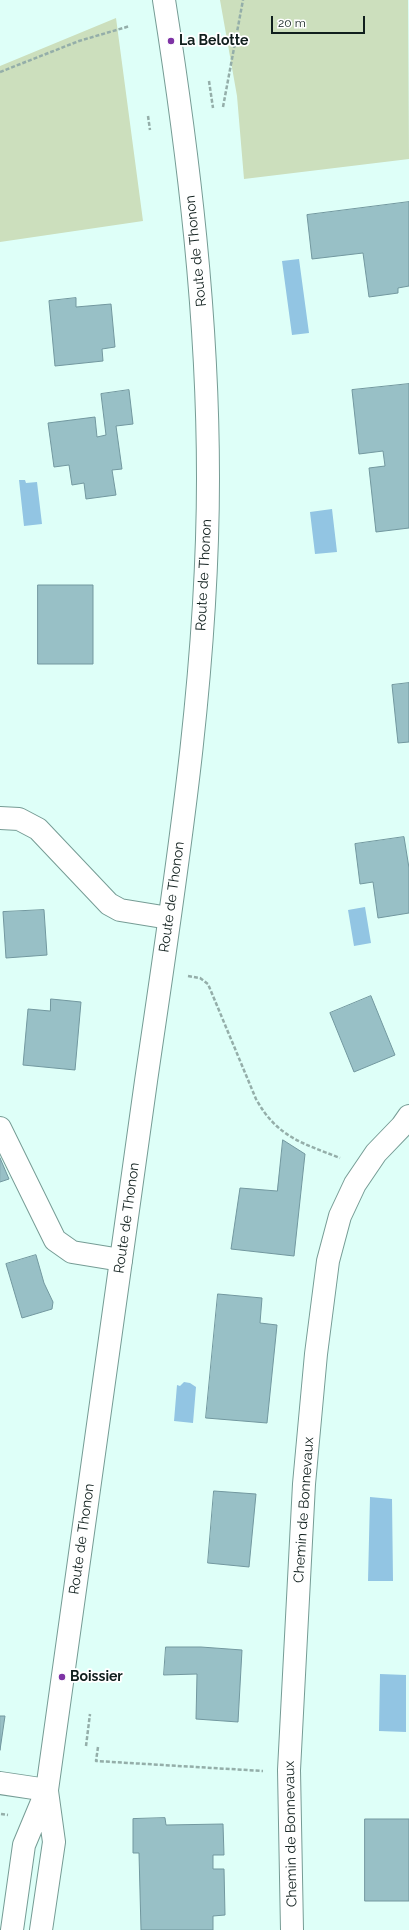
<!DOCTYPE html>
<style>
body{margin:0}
#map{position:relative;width:409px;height:1930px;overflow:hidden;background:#defff8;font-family:Raleway,sans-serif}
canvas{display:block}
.scale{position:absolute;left:271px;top:16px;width:94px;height:18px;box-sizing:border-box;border:2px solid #101f1d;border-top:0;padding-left:5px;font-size:12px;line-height:14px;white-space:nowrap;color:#101f1d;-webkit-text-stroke:3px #fff;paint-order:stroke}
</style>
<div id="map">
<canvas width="409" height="1930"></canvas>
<div class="scale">20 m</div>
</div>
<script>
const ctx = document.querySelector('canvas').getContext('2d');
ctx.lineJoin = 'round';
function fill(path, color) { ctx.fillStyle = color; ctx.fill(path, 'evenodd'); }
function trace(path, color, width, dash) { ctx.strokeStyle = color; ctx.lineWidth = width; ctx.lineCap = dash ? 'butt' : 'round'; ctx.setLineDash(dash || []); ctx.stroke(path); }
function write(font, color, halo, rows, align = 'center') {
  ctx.font = font + ' Raleway,sans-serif'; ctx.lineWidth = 3.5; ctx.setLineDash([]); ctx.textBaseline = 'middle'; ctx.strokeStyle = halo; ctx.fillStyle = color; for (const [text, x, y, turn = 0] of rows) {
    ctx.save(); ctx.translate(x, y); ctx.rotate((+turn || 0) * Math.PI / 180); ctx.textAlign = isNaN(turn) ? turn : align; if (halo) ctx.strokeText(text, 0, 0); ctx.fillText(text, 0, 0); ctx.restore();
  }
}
const green = new Path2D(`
 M220,0H408L409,159L244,179L237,96Z
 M116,18L143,221L0,242V66Z`);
const water = new Path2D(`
 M299,259L309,333L292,335L282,261Z
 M19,480H25L26,483L37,482L42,524L24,526Z
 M332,509L337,552L315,554L310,512Z
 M365,907L371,943L354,946L348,910Z
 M184,1382L190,1383L196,1387L193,1423L174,1421L177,1385L180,1386Z
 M370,1497L392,1499L393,1581H368Z
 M380,1674L406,1675V1732L379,1731Z`);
const building = new Path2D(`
 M409,202V286L398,288V293L369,297L363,253L312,259L307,215Z
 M76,298V307L111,304L115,347L102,349L103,361L55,366L49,301Z
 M409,384V528L376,532L369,468L385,466L383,451L359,454L352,390Z
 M129,390L133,424L116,426L122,469L112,470L116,495L86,499L84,483L72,485L69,465L54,467L48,423L95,417L97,437L106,435L101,394Z
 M38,585H93V664H38Z
 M409,683V742L398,743L392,685Z
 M404,837L409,868V913L378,918L373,882L360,884L355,844Z
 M44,910L47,955L6,958L3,912Z
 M371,996L395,1055L354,1072L330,1013Z
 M51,999L81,1002L75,1070L23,1065L28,1009L50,1011Z
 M283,1140L305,1154L294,1256L231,1249L240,1188L277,1191Z
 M0,1158L9,1179L0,1182Z
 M36,1255L44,1283L53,1302L52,1309L22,1318L6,1264Z
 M218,1294L262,1298L260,1323L277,1325L267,1423L206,1418Z
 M214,1491L256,1494L249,1567L208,1563Z
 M166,1647H201L242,1650L238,1722L196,1719L197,1674L164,1675Z
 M0,1716H5L0,1750Z
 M165,1818L166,1825L223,1824L224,1855H213V1869H224L225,1915L213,1916V1930H141L139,1853H133V1819Z
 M365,1819H409V1901H365Z`);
const path = new Path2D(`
 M0,72L79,41L130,26
 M209,81L213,108
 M223,107L243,0
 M148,116L150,130
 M188,976L200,978L208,984L256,1099C277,1137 302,1143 340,1158
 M86,1746L90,1714
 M98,1747L96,1761L263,1771
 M1,1814L8,1815`);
const minor = new Path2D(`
 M0,818L19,819L38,829L109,904L120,910L169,918
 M0,1128L55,1240L72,1252L121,1260
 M0,1783L47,1790
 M292,1930L289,1770L304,1484L316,1354L328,1261L340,1216L355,1184L376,1153L402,1126L409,1116`);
const major = new Path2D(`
 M12,1930L24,1845L47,1790C80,1553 113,1317 146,1081C175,881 208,680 208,478C208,318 189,158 164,0
 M41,1930L54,1842L47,1791`);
const markers = [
 [171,41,4,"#7e33a5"],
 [62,1677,4,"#7e33a5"]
];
const poiNames = [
 ["La Belotte",179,41],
 ["Boissier",70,1677]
];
const streetNames = [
 ["Route de Thonon",196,251,-96],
 ["Route de Thonon",204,575,-87],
 ["Route de Thonon",172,897,-82],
 ["Route de Thonon",127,1218,-82],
 ["Chemin de Bonnevaux",304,1510,-86],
 ["Route de Thonon",82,1539,-82],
 ["Chemin de Bonnevaux",291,1834,-91]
];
fill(green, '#ccdfbd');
fill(water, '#92c5e3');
fill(building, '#98c0c6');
trace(building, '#72989f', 1);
trace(minor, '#769c95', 24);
trace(major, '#769c95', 24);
trace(path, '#94aea9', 2.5, [4, 2]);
trace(minor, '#fff', 22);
trace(major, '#fff', 22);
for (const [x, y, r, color] of markers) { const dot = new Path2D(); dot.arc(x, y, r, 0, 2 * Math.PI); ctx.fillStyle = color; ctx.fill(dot); trace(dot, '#fff', 1.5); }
write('bold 14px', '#101f1d', '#fff', poiNames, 'left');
write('14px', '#101f1d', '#fff', streetNames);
</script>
